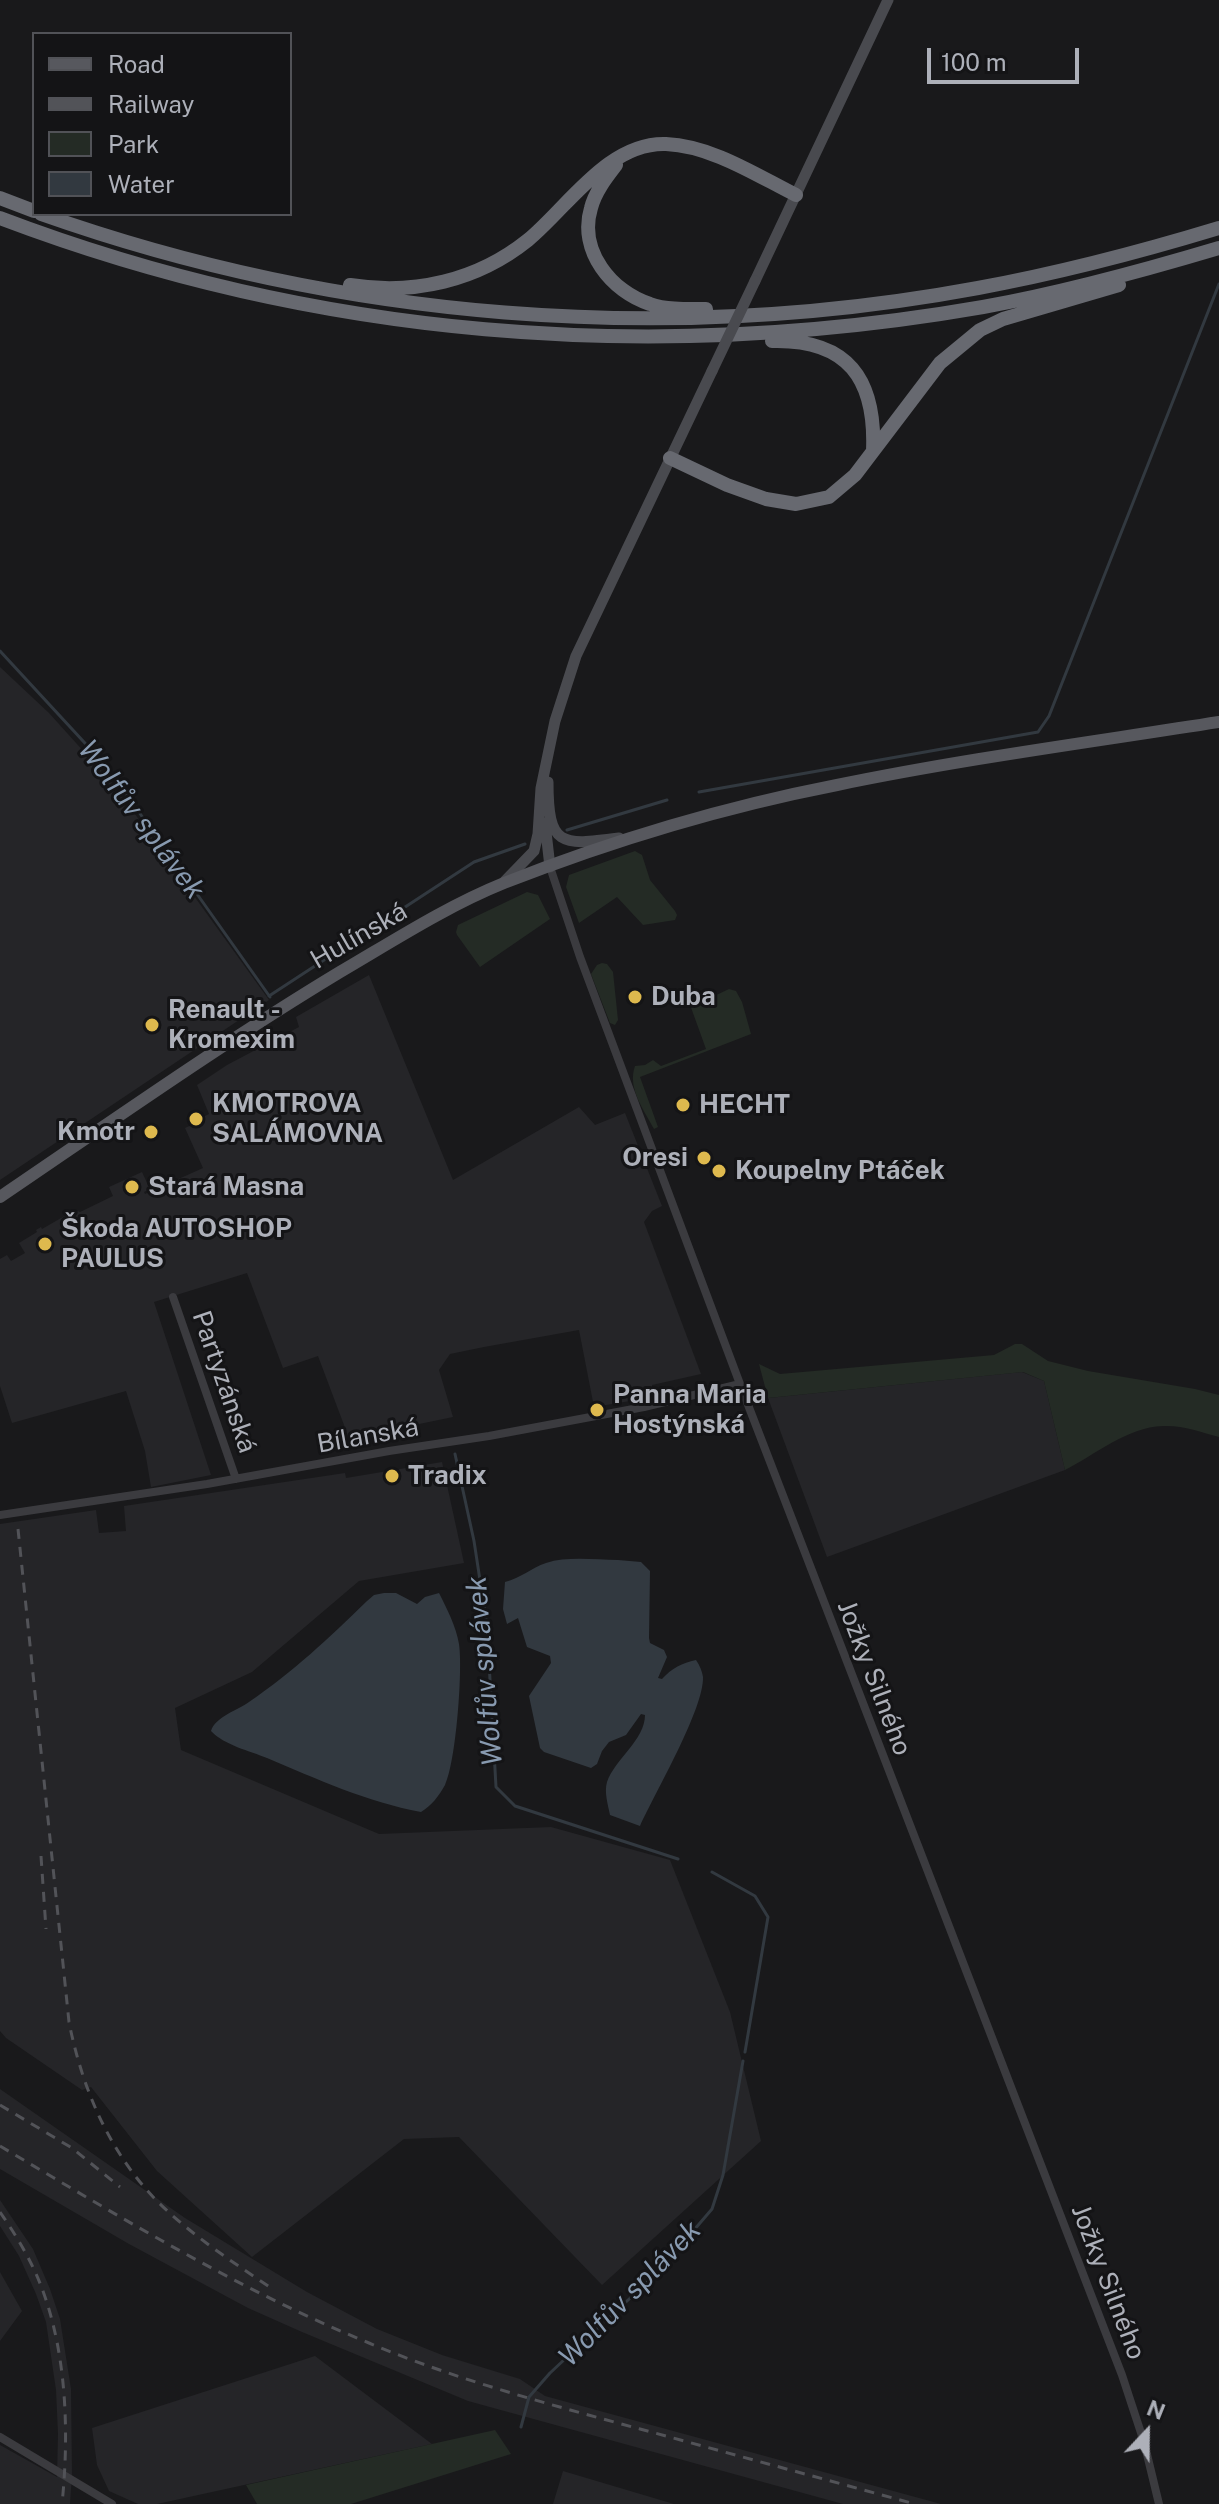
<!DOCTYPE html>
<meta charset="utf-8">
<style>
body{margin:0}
#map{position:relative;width:1219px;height:2504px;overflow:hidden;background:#19191b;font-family:"Public Sans",sans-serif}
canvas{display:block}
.legend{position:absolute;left:32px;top:32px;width:260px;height:184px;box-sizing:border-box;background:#141416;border:2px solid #515257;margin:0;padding:10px 14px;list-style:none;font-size:24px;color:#adb0b9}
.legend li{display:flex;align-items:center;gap:16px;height:40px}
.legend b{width:40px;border:2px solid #515257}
.north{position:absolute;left:1107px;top:2392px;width:80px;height:80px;-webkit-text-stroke:6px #141416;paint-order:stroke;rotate:22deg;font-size:22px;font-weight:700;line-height:32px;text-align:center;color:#adb0b9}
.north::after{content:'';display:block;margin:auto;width:28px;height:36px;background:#adb0b9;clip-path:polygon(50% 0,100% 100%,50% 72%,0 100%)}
.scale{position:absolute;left:927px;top:48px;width:152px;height:36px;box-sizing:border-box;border:4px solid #adb0b9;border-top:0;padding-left:10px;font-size:24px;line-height:28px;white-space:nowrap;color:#adb0b9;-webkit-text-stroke:6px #141416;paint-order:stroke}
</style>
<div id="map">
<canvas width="1219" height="2504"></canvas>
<ul class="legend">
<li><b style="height:10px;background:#57585e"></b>Road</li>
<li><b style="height:10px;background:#525358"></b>Railway</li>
<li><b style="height:22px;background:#242b25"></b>Park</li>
<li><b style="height:22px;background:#323940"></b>Water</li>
</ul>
<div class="north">N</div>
<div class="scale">100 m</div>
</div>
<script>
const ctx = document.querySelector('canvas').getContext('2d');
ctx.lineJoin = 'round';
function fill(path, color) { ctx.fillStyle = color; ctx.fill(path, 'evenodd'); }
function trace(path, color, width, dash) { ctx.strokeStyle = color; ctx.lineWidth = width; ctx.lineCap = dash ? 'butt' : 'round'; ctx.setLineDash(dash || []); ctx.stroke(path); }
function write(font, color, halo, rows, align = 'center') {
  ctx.font = font + ' "Public Sans",sans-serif'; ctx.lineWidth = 6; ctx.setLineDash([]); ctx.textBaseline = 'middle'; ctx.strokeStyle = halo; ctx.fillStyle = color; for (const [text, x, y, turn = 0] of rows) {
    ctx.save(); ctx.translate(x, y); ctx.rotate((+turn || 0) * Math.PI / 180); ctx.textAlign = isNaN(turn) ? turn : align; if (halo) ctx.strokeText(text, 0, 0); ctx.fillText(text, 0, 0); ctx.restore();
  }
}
const built = new Path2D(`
 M0,667L49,713L114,785L269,1000L0,1180Z
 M369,975L453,1180L579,1107L595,1125L625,1113L662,1206L652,1211L644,1222L701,1374L652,1385L654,1397L594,1407L579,1330L484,1347L450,1354L439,1370L453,1417L347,1439L344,1425L318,1356L283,1368L247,1273L154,1302L211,1475L151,1487L145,1451L126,1391L12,1423L0,1386V1259L7,1255L11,1261L25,1253L19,1243L37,1232L36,1230L41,1227L42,1229L75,1210L80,1212L113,1196L109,1187L142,1172L150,1189L144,1192L145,1194L203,1168L185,1128L202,1120L201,1118L209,1114L197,1085L227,1065L299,1027L296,1017Z
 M1022,1372L1044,1381L1065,1470L827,1557L768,1398Z
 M442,1462L464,1563L359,1581L252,1672L175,1708L181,1750L379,1834L551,1827L670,1860L730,2012L761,2141L602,2285L459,2137L404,2139L252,2257L157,2171L91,2087L82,2090L6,2038L0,2031V1524L96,1510L99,1533L126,1531L124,1506L345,1473L346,1478Z
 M0,2089L185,2218L307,2292L377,2329L442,2355L520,2379L545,2396L941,2504H843L468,2401L302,2332L248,2308L129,2244L0,2169Z
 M0,2200L33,2249L50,2289L60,2319L71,2389L72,2475L70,2504H0V2445L57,2477L58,2434L56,2390L46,2322L36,2294L19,2256L0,2226Z
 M0,2272L22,2311L0,2341Z
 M315,2356L432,2444L157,2504H138L109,2491L97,2465L92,2428Z
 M563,2471L674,2504H553Z`);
const green = new Path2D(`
 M635,851L642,855L650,880L675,911L677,915L675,920L643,925L617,897L579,923L566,887L569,875Z
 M527,892L538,895L550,919L480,967L457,935L456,932L458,925Z
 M602,963L607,964L613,972L618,1020L615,1025L610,1023L591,974L597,965Z
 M729,989L736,991L742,1002L751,1034L640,1077L658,1127L654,1129C644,1110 627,1088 635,1066L645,1065L653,1060L661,1066L706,1049L689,1002L692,999L710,998Z
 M1015,1344H1022L1048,1361L1088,1371L1195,1389L1219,1395V1437C1201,1432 1182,1425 1163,1426C1127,1427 1095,1455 1065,1470L1044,1381L1023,1372L768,1398L759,1364L780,1374L994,1355Z
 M495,2430L511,2454L351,2504H257L246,2485Z`);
const water = new Path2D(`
 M618,1560L641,1562L650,1571L649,1638L650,1643L664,1650L667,1657L658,1678L662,1679C672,1668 682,1663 696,1660C700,1666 702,1671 703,1677C704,1709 655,1793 640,1826L610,1815C608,1805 604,1792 607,1782C615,1759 645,1740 645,1715L641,1714L626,1735L609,1742L602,1751L597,1764L591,1768L544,1752L540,1748L529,1696L551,1663L550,1656L527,1647L518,1618L507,1624L503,1609L505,1582C521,1578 531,1568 546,1563C568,1556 595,1560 618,1560Z
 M384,1593H396L417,1604L425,1597L439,1593C447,1609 456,1626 459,1644C463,1670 456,1763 445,1785C439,1796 431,1806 421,1812C367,1802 317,1779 267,1758C250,1751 224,1745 211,1731C215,1717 238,1710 249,1702C294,1671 328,1639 367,1601L374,1595Z`);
const stream = new Path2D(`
 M0,651L107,767L270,997
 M699,792L1038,732L1049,716L1219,284
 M567,830L667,800
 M269,996L474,862L525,844
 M455,1454L474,1541L487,1626L496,1787L515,1806L678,1859
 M712,1872L755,1896L768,1917L745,2052
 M521,2427L529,2397L550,2373L658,2272L712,2209L723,2175L743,2061`);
const street = new Path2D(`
 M550,867L580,957L740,1384L1122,2375L1144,2442L1159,2504
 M173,1297L236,1479
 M0,1515L207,1484L389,1451L489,1436L644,1407L740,1384
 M0,2437L112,2504`);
const secondary = new Path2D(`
 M755,281L888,0
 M548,782C548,846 560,846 619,838
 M545,823L550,867
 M505,881L534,851L538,834L541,788L555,721L576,656L712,371`);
const primary = new Path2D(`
 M0,1197C112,1121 224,1042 340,972C393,941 447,906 504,883C611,841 724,807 837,785C963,759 1092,742 1219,722`);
const highway = new Path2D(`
 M616,165C606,178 595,192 591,208C578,251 612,292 650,304C667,310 689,309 706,309
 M0,198L34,211
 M41,214C341,320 666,346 978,288C1060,273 1140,252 1219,228
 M0,218C316,338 650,365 983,307C1062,293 1142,271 1219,248
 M350,285C414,295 477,281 528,240C568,207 608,142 666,144C712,146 756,175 796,195
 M772,341C848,339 876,379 873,451
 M670,458L727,485L766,499L796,504L829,497L855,475L940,363L980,330L1003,319L1119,285`);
const rail = new Path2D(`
 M18,1529L69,2022C82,2088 109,2152 157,2201C191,2235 234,2263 274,2290
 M41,1856L46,1929
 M0,2105L72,2148L120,2187
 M0,2146C120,2217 239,2290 369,2343C457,2380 548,2404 640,2429C732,2454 823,2479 915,2504
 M0,2212C18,2238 34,2265 44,2294C67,2359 69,2436 62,2504`);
const secondaryBridge = new Path2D(`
 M712,371L755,281`);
const markers = [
 [635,997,8,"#deb94e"],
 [152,1025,8,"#deb94e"],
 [683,1105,8,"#deb94e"],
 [196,1119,8,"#deb94e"],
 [151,1132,8,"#deb94e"],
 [704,1158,8,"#deb94e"],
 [719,1171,8,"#deb94e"],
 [132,1187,8,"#deb94e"],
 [45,1244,8,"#deb94e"],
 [597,1410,8,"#deb94e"],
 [392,1476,8,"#deb94e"]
];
const streetNames = [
 ["Hulínská",359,936,-30],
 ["Partyzánská",224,1382,71],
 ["Bílanská",368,1436,-10],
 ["Jožky Silného",874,1678,69],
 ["Jožky Silného",1108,2282,69]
];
const poiNames = [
 ["Duba",651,997],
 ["Renault -",168,1010],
 ["Kromexim",168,1040],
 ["KMOTROVA",212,1104],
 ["SALÁMOVNA",212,1134],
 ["HECHT",699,1105],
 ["Kmotr",135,1132,"right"],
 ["Oresi",688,1158,"right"],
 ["Koupelny Ptáček",735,1171],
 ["Stará Masna",148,1187],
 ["Škoda AUTOSHOP",61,1229],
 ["PAULUS",61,1259],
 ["Panna Maria",613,1395],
 ["Hostýnská",613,1425],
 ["Tradix",408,1476]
];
const waterNames = [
 ["Wolfův splávek",141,820,53],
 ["Wolfův splávek",485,1671,-95],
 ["Wolfův splávek",630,2294,-46]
];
fill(built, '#252528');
fill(green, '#242b25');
fill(water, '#323940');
trace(stream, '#323940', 3);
trace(street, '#3b3b3f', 8);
trace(secondary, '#494a4f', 11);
trace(primary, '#57585e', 12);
trace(highway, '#676970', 14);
trace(rail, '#525358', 3, [10, 8]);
trace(secondaryBridge, '#494a4f', 11);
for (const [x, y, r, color] of markers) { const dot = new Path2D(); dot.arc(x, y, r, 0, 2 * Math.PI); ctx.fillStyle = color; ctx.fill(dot); trace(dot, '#141416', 3); }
write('26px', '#adb0b9', '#141416', streetNames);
write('bold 26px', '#adb0b9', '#141416', poiNames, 'left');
write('italic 28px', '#889ab0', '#141416', waterNames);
</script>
